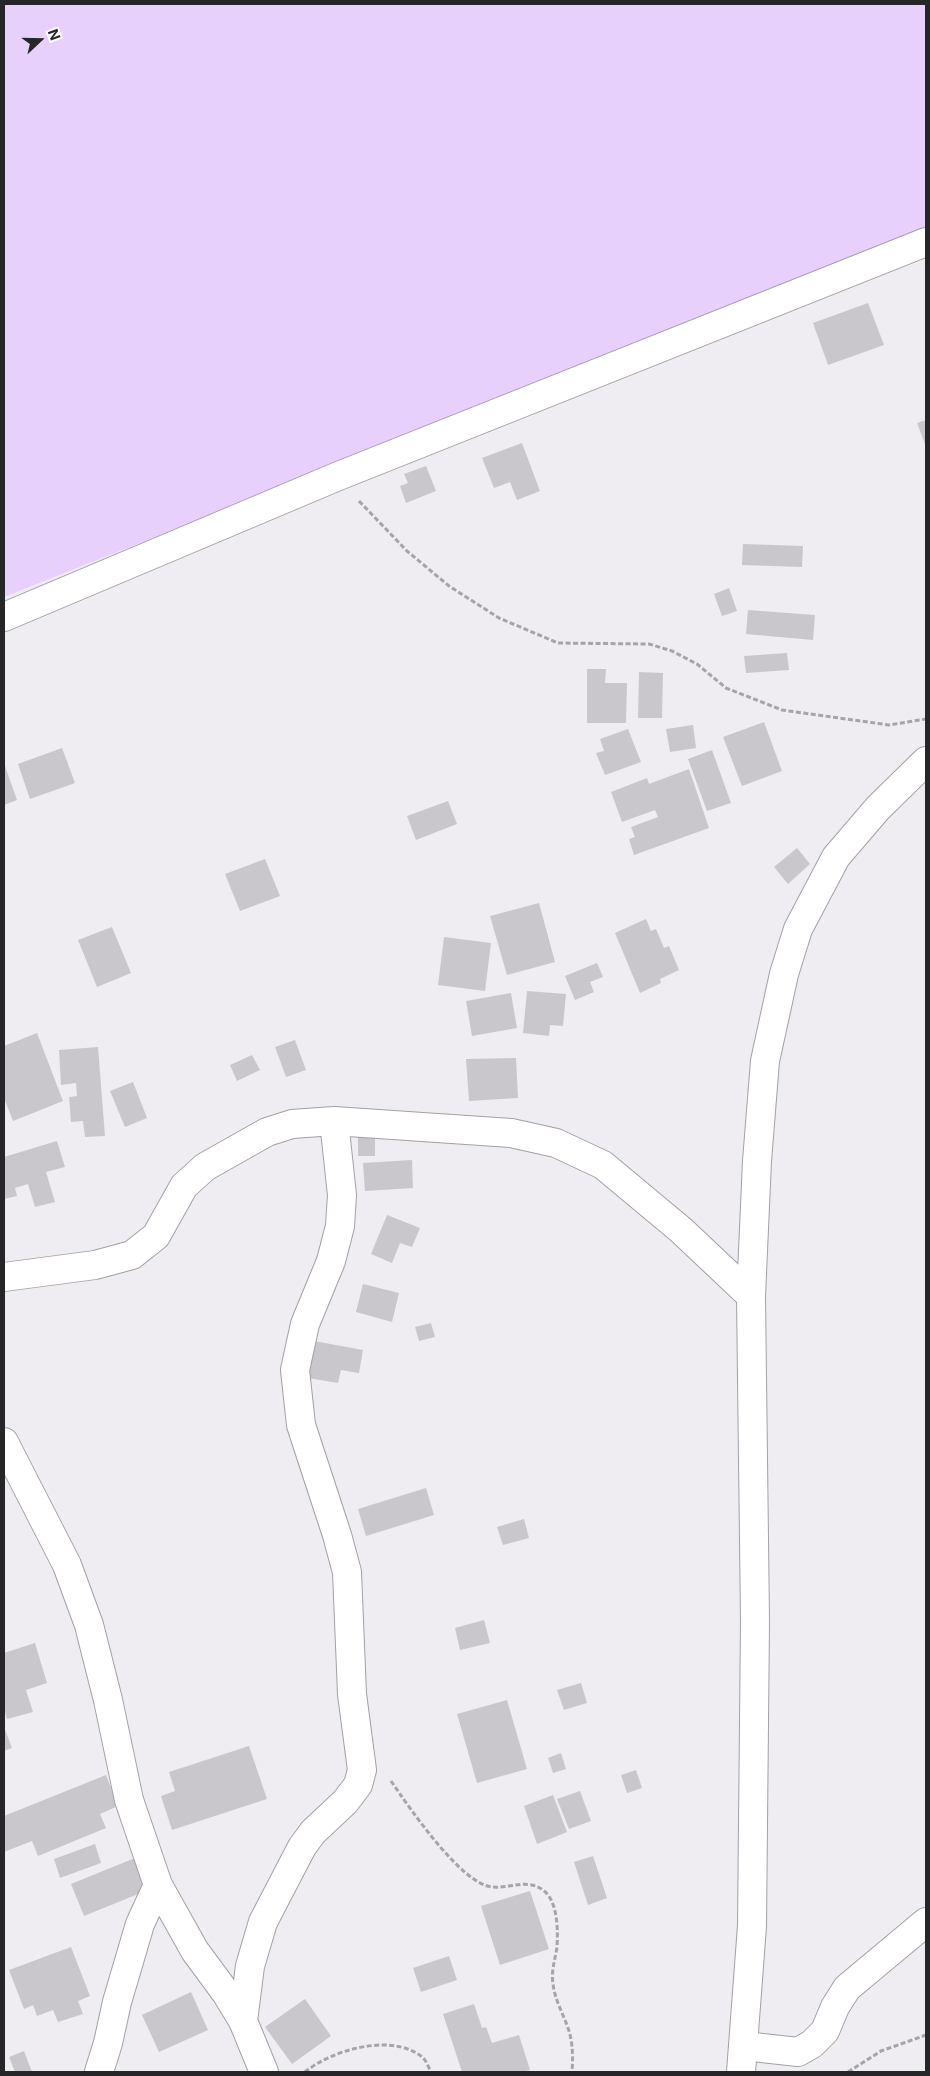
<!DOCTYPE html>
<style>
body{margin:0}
#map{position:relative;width:930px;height:2076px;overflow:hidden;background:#efecf2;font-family:Inter,sans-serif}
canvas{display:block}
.frame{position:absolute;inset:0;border:5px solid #262527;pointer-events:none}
.north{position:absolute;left:15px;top:15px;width:50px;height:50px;-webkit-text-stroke:4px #fff;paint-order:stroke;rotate:69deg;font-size:14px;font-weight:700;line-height:20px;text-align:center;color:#262527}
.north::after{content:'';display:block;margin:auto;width:18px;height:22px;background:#262527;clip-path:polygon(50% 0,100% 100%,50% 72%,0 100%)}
</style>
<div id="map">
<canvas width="930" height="2076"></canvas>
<div class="frame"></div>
<div class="north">N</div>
</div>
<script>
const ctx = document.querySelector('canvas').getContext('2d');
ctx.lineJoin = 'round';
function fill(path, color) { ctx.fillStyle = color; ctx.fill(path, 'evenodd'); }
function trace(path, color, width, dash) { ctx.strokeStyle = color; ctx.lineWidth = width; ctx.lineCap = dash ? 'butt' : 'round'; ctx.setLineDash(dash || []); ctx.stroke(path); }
const green = new Path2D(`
 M4,4H926V231L4,597Z`);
const building = new Path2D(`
 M868,303L884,345L828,365L813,323Z
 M926,420V447L917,423Z
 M522,443L540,491L517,500L510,482L494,488L482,458Z
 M426,466L436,491L406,503L400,486L408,483L404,474Z
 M743,544L803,546L802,567L742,565Z
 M729,588L737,611L722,616L714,594Z
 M748,610L815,615L813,640L746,634Z
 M787,653L789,670L746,673L744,656Z
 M587,669H606L605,683H627L626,723H587Z
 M639,672L663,673L662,718H638Z
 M764,722L782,771L742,786L723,737Z
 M693,725L696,748L670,752L666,729Z
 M628,729L641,762L605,775L596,753L604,751L600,739Z
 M62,748L75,783L30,799L18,764Z
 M712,750L731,803L707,811L688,759Z
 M4,763L17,800L4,805Z
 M689,769L709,828L634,855L629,839L635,837L631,827L658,817L655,810L622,822L611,792L647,778L649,784Z
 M448,801L457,824L416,840L407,816Z
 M797,848L810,864L788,884L774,867Z
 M265,859L280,896L240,911L225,874Z
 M539,903L555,962L507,975L490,916Z
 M646,919L651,931L656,929L664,948L669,946L679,970L660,979L661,983L640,993L615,933Z
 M112,927L131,973L97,987L78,940Z
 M444,937L491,943L485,991L438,985Z
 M597,963L603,977L590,982L594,992L575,1000L565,976Z
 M527,991L566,994L563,1026L550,1025L549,1036L523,1033Z
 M511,993L517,1028L472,1036L466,1001Z
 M37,1033L63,1101L13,1121L4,1098V1046Z
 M295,1040L306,1070L286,1077L275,1047Z
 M98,1047L105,1136L85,1137L83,1121L71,1122L69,1097L77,1096L76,1083L61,1085L59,1050Z
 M252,1055L260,1070L237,1081L230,1065Z
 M516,1058L518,1098L469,1101L466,1059Z
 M133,1082L147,1118L125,1127L110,1091Z
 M358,1132H375V1156H358Z
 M57,1141L65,1167L46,1172L55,1202L35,1207L28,1184L15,1188L17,1196L4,1199V1157Z
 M412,1160L413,1188L365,1191L363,1163Z
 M387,1215L420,1228L412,1247L400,1243L392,1263L371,1254Z
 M363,1284L399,1293L392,1322L356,1312Z
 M431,1323L435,1337L419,1341L415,1327Z
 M314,1341L363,1350L359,1373L341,1370L338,1383L308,1378Z
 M426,1488L434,1515L366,1536L358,1509Z
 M524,1519L529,1538L503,1545L497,1527Z
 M484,1620L490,1643L460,1650L455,1628Z
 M35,1643L47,1683L26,1690L33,1712L7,1719L4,1707V1653Z
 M581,1683L587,1703L564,1710L557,1690Z
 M507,1700L527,1769L477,1783L457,1714Z
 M4,1727L12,1748L4,1751Z
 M249,1746L267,1799L172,1830L161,1796L175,1791L169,1772Z
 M561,1753L566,1769L553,1773L548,1758Z
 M636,1770L642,1788L627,1793L621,1775Z
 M106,1775L118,1806L100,1814L106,1828L38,1856L32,1841L4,1852V1816Z
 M580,1791L591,1821L569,1829L557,1799Z
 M553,1795L567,1832L537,1844L524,1806Z
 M95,1844L101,1863L60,1878L54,1859Z
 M593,1856L607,1898L588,1905L574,1862Z
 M135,1858L148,1890L84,1916L71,1884Z
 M530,1891L549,1949L500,1965L481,1906Z
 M71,1947L90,1996L78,2001L83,2014L58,2022L53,2010L37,2016L33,2005L24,2009L9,1970Z
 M449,1956L457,1980L421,1992L413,1968Z
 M191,1992L208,2030L159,2052L142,2015Z
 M305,1999L331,2036L292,2064L265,2027Z
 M474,2004L482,2028L486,2027L492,2043L519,2035L530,2070L522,2072H462L443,2014Z
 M24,2051L32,2072H15L9,2057Z`);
const path = new Path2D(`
 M359,501L407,551L449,586L499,618L558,643L649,644L672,651L697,664L726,688L782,710L889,725L926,719
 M391,1781C409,1807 461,1884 492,1887C509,1889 527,1878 543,1890C558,1901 558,1930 557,1947C555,1960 551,1971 553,1984C555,2001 564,2015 569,2031C573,2045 573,2058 572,2072
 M305,2072C332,2050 390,2033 421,2056C426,2059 428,2067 431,2072
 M848,2072L881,2051L926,2035`);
const minor = new Path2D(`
 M4,617L336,477L926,242
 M4,1277L95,1265L132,1255L156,1236L184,1186L205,1167L267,1132L292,1124L334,1121L511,1133L556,1143L603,1165L681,1230L751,1296
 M4,1442L67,1565L89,1625L108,1700L129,1800L158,1885L195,1951L226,1993L243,2021L264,2072
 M243,2021L250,1966L263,1922L302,1847L313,1832L345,1802L358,1785L362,1770L352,1694L347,1572L337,1535L301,1425L295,1370L305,1324L331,1261L340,1226L342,1195L334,1121
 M744,2046L798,2052L812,2044L825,2031L835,2007L847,1988L926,1922
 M99,2072L108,2043L117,2002L140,1924L158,1885
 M741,2072L752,1926L755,1621L751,1296L757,1161L765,1061L784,974L798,929L836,857L878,808L926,761`);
fill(green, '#e8d0fd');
fill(building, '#cac7cc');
trace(minor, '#a3a0a6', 30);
trace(path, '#a6a4a9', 3, [5, 2.5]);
trace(minor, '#fff', 28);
</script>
